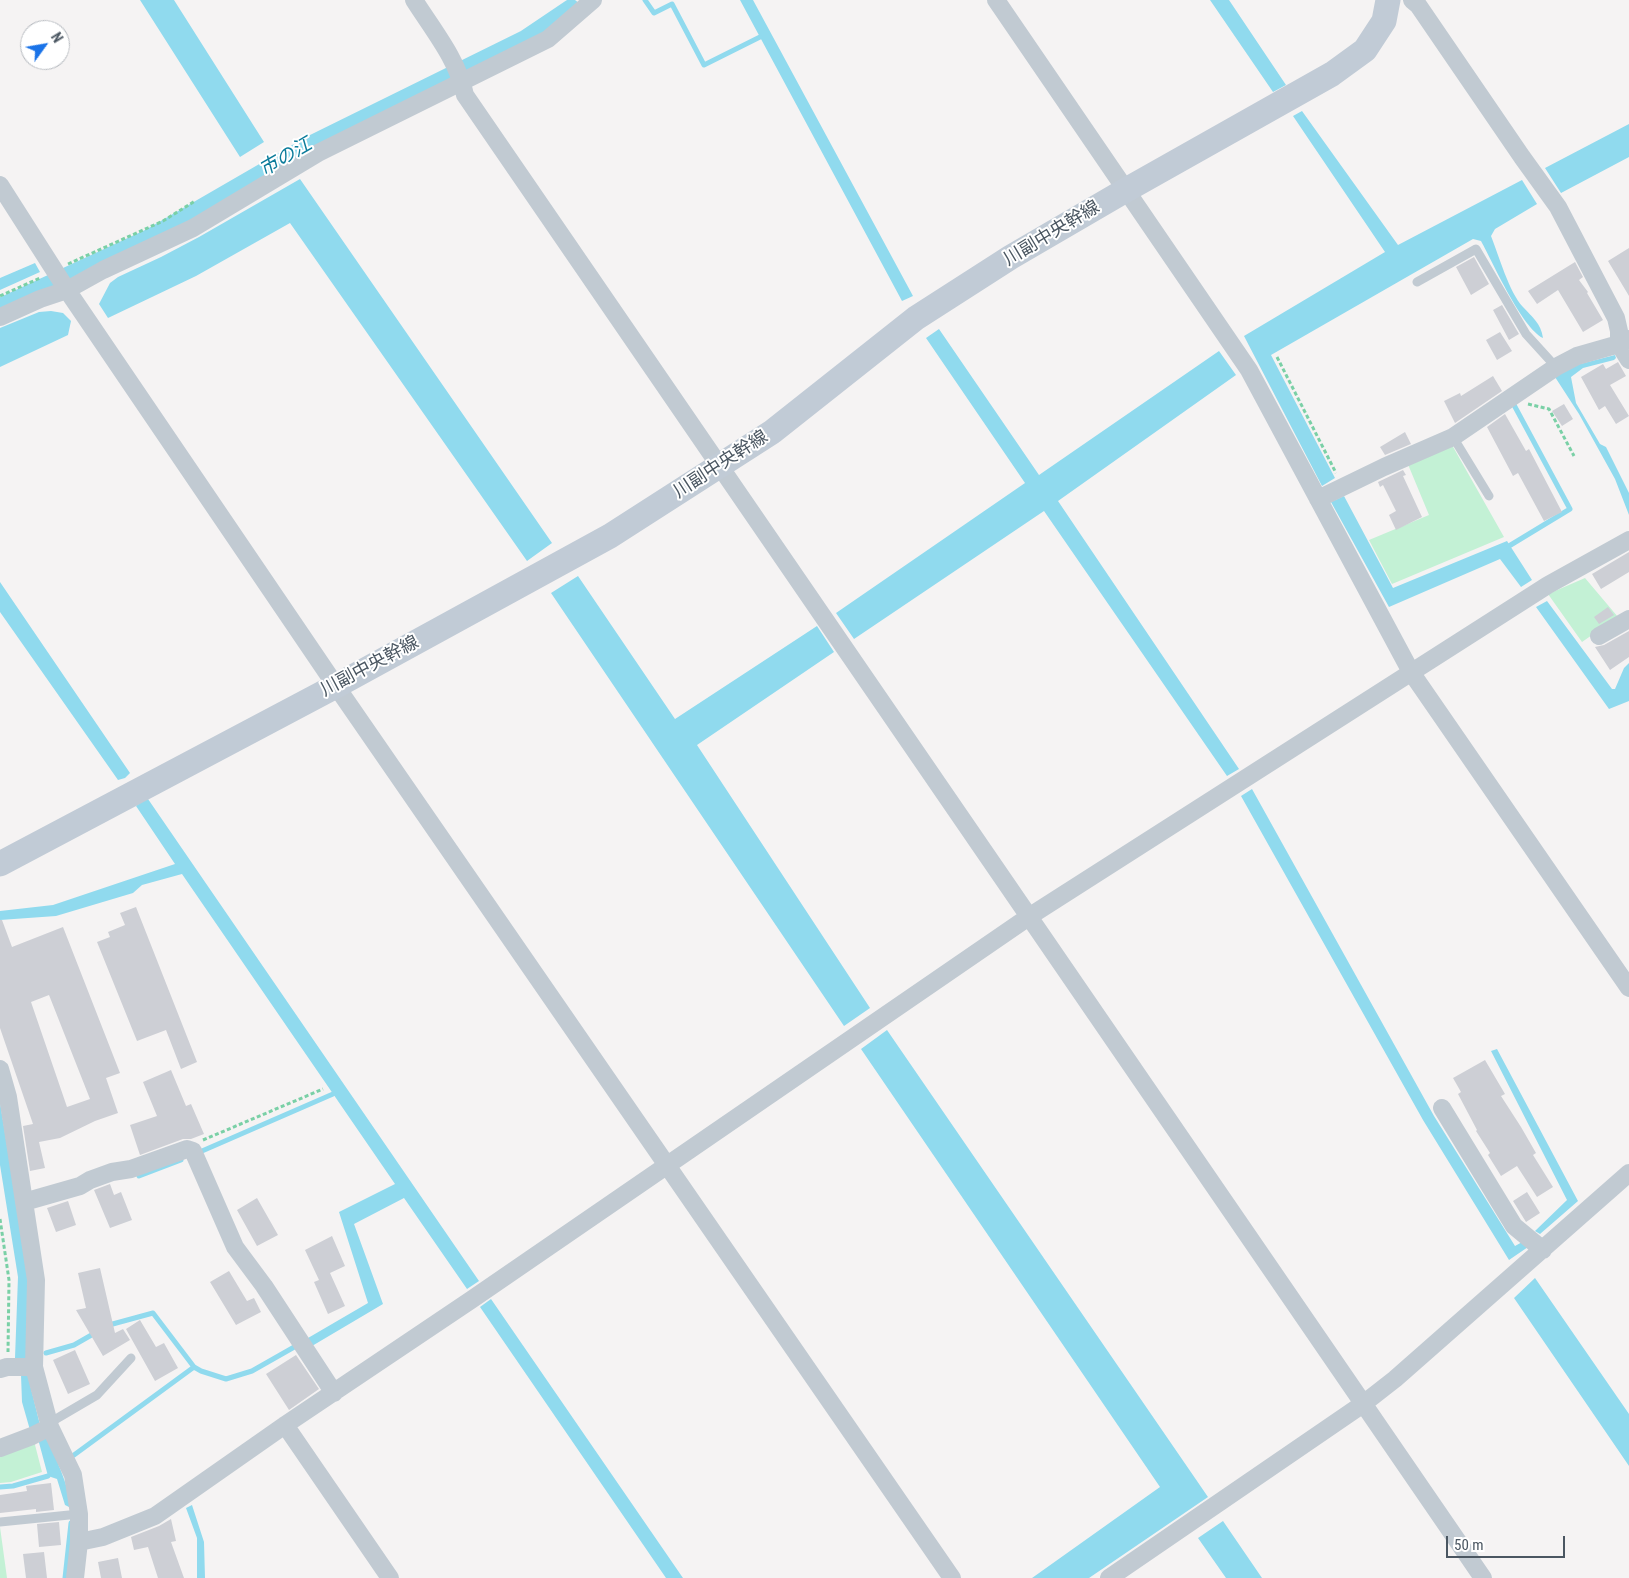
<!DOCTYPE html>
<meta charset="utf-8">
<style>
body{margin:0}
#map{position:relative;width:1629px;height:1578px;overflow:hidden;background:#f5f3f3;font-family:"Roboto Condensed",sans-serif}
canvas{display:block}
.north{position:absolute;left:20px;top:20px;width:50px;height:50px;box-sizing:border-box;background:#fff;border:1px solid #b7bbc0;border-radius:50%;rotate:58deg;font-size:14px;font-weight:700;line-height:20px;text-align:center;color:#4a5661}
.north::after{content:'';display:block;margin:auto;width:18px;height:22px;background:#1a73e8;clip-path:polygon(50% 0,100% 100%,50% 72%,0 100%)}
.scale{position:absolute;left:1446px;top:1536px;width:119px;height:22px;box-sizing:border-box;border:2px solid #4a5661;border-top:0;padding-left:6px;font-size:15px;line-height:18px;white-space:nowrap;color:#4a5661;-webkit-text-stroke:4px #fff;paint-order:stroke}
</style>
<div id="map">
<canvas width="1629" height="1578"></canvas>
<div class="north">N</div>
<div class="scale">50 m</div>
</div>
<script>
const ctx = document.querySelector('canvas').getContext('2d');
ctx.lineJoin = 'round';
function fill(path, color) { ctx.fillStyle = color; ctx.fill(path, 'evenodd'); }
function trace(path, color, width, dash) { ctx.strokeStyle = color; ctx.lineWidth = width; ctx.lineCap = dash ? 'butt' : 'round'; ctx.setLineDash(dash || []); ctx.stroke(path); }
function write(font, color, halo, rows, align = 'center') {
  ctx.font = font + ' "Roboto Condensed","Noto Sans JP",sans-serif'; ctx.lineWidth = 4; ctx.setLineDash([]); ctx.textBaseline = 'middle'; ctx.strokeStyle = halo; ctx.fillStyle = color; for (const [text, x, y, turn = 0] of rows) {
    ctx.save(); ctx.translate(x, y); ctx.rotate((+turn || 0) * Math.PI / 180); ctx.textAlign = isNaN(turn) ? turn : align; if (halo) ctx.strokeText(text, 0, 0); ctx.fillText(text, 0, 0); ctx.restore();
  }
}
const green = new Path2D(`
 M1452,445L1504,537L1392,584L1369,540L1429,515L1407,462Z
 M1585,578L1618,617L1582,642L1548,594Z
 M34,1441L42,1472L11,1482L0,1483V1455Z
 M0,1528V1527L7,1578H0Z`);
const water = new Path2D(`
 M140,0H174L264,142L240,157Z
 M740,0H753L913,296L902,301Z
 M1210,0H1229L1286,85L1273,92Z
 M1302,111L1398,245L1522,180L1537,204L1495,229L1491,236C1499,256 1509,292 1523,307C1532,317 1541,323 1543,338C1522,328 1493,263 1481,241L1473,239L1271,355L1335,478L1322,486L1244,336L1385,252L1293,116Z
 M1629,124V157L1561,193L1545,168Z
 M300,179L552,543L527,561L290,223L196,276L108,318L99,304L110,283L118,277L161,257L199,237Z
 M35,263L40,272L0,290V278Z
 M51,311L63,313L71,321L68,335L0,367V328L39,312Z
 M939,329L1039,475L1219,351L1236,375L1058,501L1239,769L1227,776L1044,511L854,639L836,613L1025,483L926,338Z
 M1615,355L1616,358L1614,360L1583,368L1571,377L1576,403L1600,444L1606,447L1629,493V515L1615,479L1579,414L1555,377L1576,365Z
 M1344,496L1393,588L1507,541L1532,580L1521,587L1500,559L1389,607L1331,502Z
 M578,576L675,719L817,626L834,652L697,745L870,1008L844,1026L551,593Z
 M0,582L130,773L125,778L118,780L0,612Z
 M1547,601L1612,689H1615L1624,668L1629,663V701L1609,709L1536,607Z
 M1252,789L1434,1116L1515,1246L1524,1241L1528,1247L1509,1260L1423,1120L1241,796Z
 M148,799L479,1281L467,1289L404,1198L354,1224L383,1304L312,1346L308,1338L368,1303L339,1212L395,1184L182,874L142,885L133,893L56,916L0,920V911L53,905L175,864L136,806L141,802Z
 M887,1030L1208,1497L1089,1578H1032L1160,1487L861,1049Z
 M1497,1049L1578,1201L1540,1234L1535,1231L1567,1200L1491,1051Z
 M0,1102L29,1281L26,1360L15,1358L18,1277L0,1165Z
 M1535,1278L1629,1414V1466L1514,1298Z
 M491,1299L683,1578H666L480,1307Z
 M21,1375L28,1376L40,1425L30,1430L22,1402Z
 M45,1435C57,1459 66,1481 72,1506L69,1507L65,1505L57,1479L48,1476L38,1439Z
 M192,1505L204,1542L205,1578H197V1538L186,1508Z
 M1223,1521L1262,1578H1226L1198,1538Z`);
const stream = new Path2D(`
 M645,0L654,13L672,4L704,65L760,37
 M1509,546L1570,509L1514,405
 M202,1151L333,1094
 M139,1176L181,1160
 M109,1325L153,1313L194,1367L201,1371L226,1379L252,1371L296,1346
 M46,1353L74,1345L95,1333
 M74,1455L194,1367
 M0,1487L13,1486L48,1476
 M65,1578L71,1523`);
const canal = new Path2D(`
 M0,306L151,236L310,144L525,38L571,7`);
const building = new Path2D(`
 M1629,248V296L1608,261Z
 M1474,257L1489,284L1471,295L1456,267Z
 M1575,262L1583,277L1579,280L1588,292L1587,293L1603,320L1583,332L1558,290L1537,304L1528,291Z
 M1502,305L1519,334L1509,340L1493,310Z
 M1500,332L1512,351L1497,360L1486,340Z
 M1618,362L1626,376L1610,385L1629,416L1616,424L1605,406L1599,410L1581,377L1603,364L1606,369Z
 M1493,376L1502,391L1455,423L1444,401L1460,393L1461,396Z
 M1564,404L1573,419L1562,426L1552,411Z
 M1505,414L1526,451L1529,449L1562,512L1544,521L1518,473L1513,476L1487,427Z
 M1405,432L1411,444L1385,455L1380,447Z
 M1403,470L1406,475L1403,476L1422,517L1396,530L1389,515L1396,511L1383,485L1380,487L1378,482Z
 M1629,552V572L1601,589L1592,574Z
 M1608,607L1614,615L1599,624L1594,617Z
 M1629,631V657L1610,670L1595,647L1604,645Z
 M136,907L197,1062L181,1069L166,1030L137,1041L97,942L110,937L108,932L125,925L120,913Z
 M0,920H2L12,947L63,927L120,1073L106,1078L118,1113L95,1121L60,1138L39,1142L45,1168L30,1171L23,1126L33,1124L0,1028ZM49,995L90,1099L67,1107L31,1002Z
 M1485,1060L1505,1094L1501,1096L1521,1127L1536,1153L1533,1155L1553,1187L1537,1197L1517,1166L1501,1176L1488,1155L1490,1153L1476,1131L1477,1130L1458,1094L1461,1092L1453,1078Z
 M171,1070L186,1106L191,1104L204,1134L191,1139H183L140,1155L130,1125L157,1116L143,1082Z
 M110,1184L114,1195L121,1192L132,1220L110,1228L94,1190Z
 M1527,1192L1540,1213L1526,1222L1513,1201Z
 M257,1198L278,1235L257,1246L237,1210Z
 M68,1201L76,1225L56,1232L47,1208Z
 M332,1236L345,1266L330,1273L345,1306L328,1314L314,1282L319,1280L305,1250Z
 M100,1268L115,1333L123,1329L130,1340L103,1356L76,1310L86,1308L78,1273Z
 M229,1271L247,1301L254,1298L261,1312L236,1325L210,1282Z
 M140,1320L156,1347L164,1343L178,1368L155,1381L126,1329Z
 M75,1350L90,1384L68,1394L53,1360Z
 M296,1355L319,1389L289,1410L266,1374Z
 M51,1483L54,1510L36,1512V1509L0,1513V1495L27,1491L26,1486Z
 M171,1519L176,1541L171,1542L184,1578H158L148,1547L134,1550L131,1537L159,1526Z
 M59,1522L61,1545L39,1547L37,1524Z
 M44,1552L47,1578H26L23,1554Z
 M118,1558L122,1578H101L98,1562Z`);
const path = new Path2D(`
 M68,264L163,221L195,201
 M0,296L40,278
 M1277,357L1336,473
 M1528,404L1549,409L1574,456
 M203,1140L323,1089
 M0,1219L9,1280L8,1352`);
const lane = new Path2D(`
 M1417,282L1476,249L1526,334L1556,367
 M1453,437L1489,496
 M50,1426L56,1419L97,1395L131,1358
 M0,1522L79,1514`);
const street = new Path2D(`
 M414,0C433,30 458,60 465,95L1483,1578
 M996,0L1249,370L1411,672L1629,988
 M1412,0L1418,5L1522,157L1558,207L1616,318L1619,331V344L1629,360
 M0,185L67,290L336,686L952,1578
 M0,317L40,299L67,290L103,270L193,228L318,153L548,39L593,0
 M1318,499L1384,467L1453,437L1556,367L1577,356L1619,344L1629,339
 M1599,636L1629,619
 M0,1069L8,1097L36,1280L34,1367L50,1427L73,1475L79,1514V1542L75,1578
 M1442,1108L1514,1226L1543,1250
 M24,1202L80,1186L90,1180L112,1172L131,1169L187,1149L193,1151L235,1247L264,1286L334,1393
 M0,1369L7,1367H34
 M285,1425L390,1578
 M0,1448L32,1436L50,1427
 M79,1542L103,1537L155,1516L285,1425L471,1300L1030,916L1548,585L1629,540
 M1109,1578L1363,1404L1395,1379L1629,1173`);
const secondary = new Path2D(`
 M0,864L336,686L610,536L772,432L916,318L1011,257L1126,190L1332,74L1365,50L1384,21L1388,0`);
const streetNames = [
 ["川副中央幹線",1052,234,-31],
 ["川副中央幹線",721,465,-33],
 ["川副中央幹線",370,667,-28]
];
const waterNames = [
 ["市の江",286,158,-30]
];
fill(green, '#c3f1d5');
fill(water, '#90daee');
trace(stream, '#90daee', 5);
trace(canal, '#90daee', 16);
fill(building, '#cdcfd5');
trace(path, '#7ad0a6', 3, [4, 2.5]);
trace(lane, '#c1cad2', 9);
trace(street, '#c1cad2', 18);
trace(secondary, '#c1cbd6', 25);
write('18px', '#4a5661', '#fff', streetNames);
write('italic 19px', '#0c7c9b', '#fff', waterNames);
</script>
